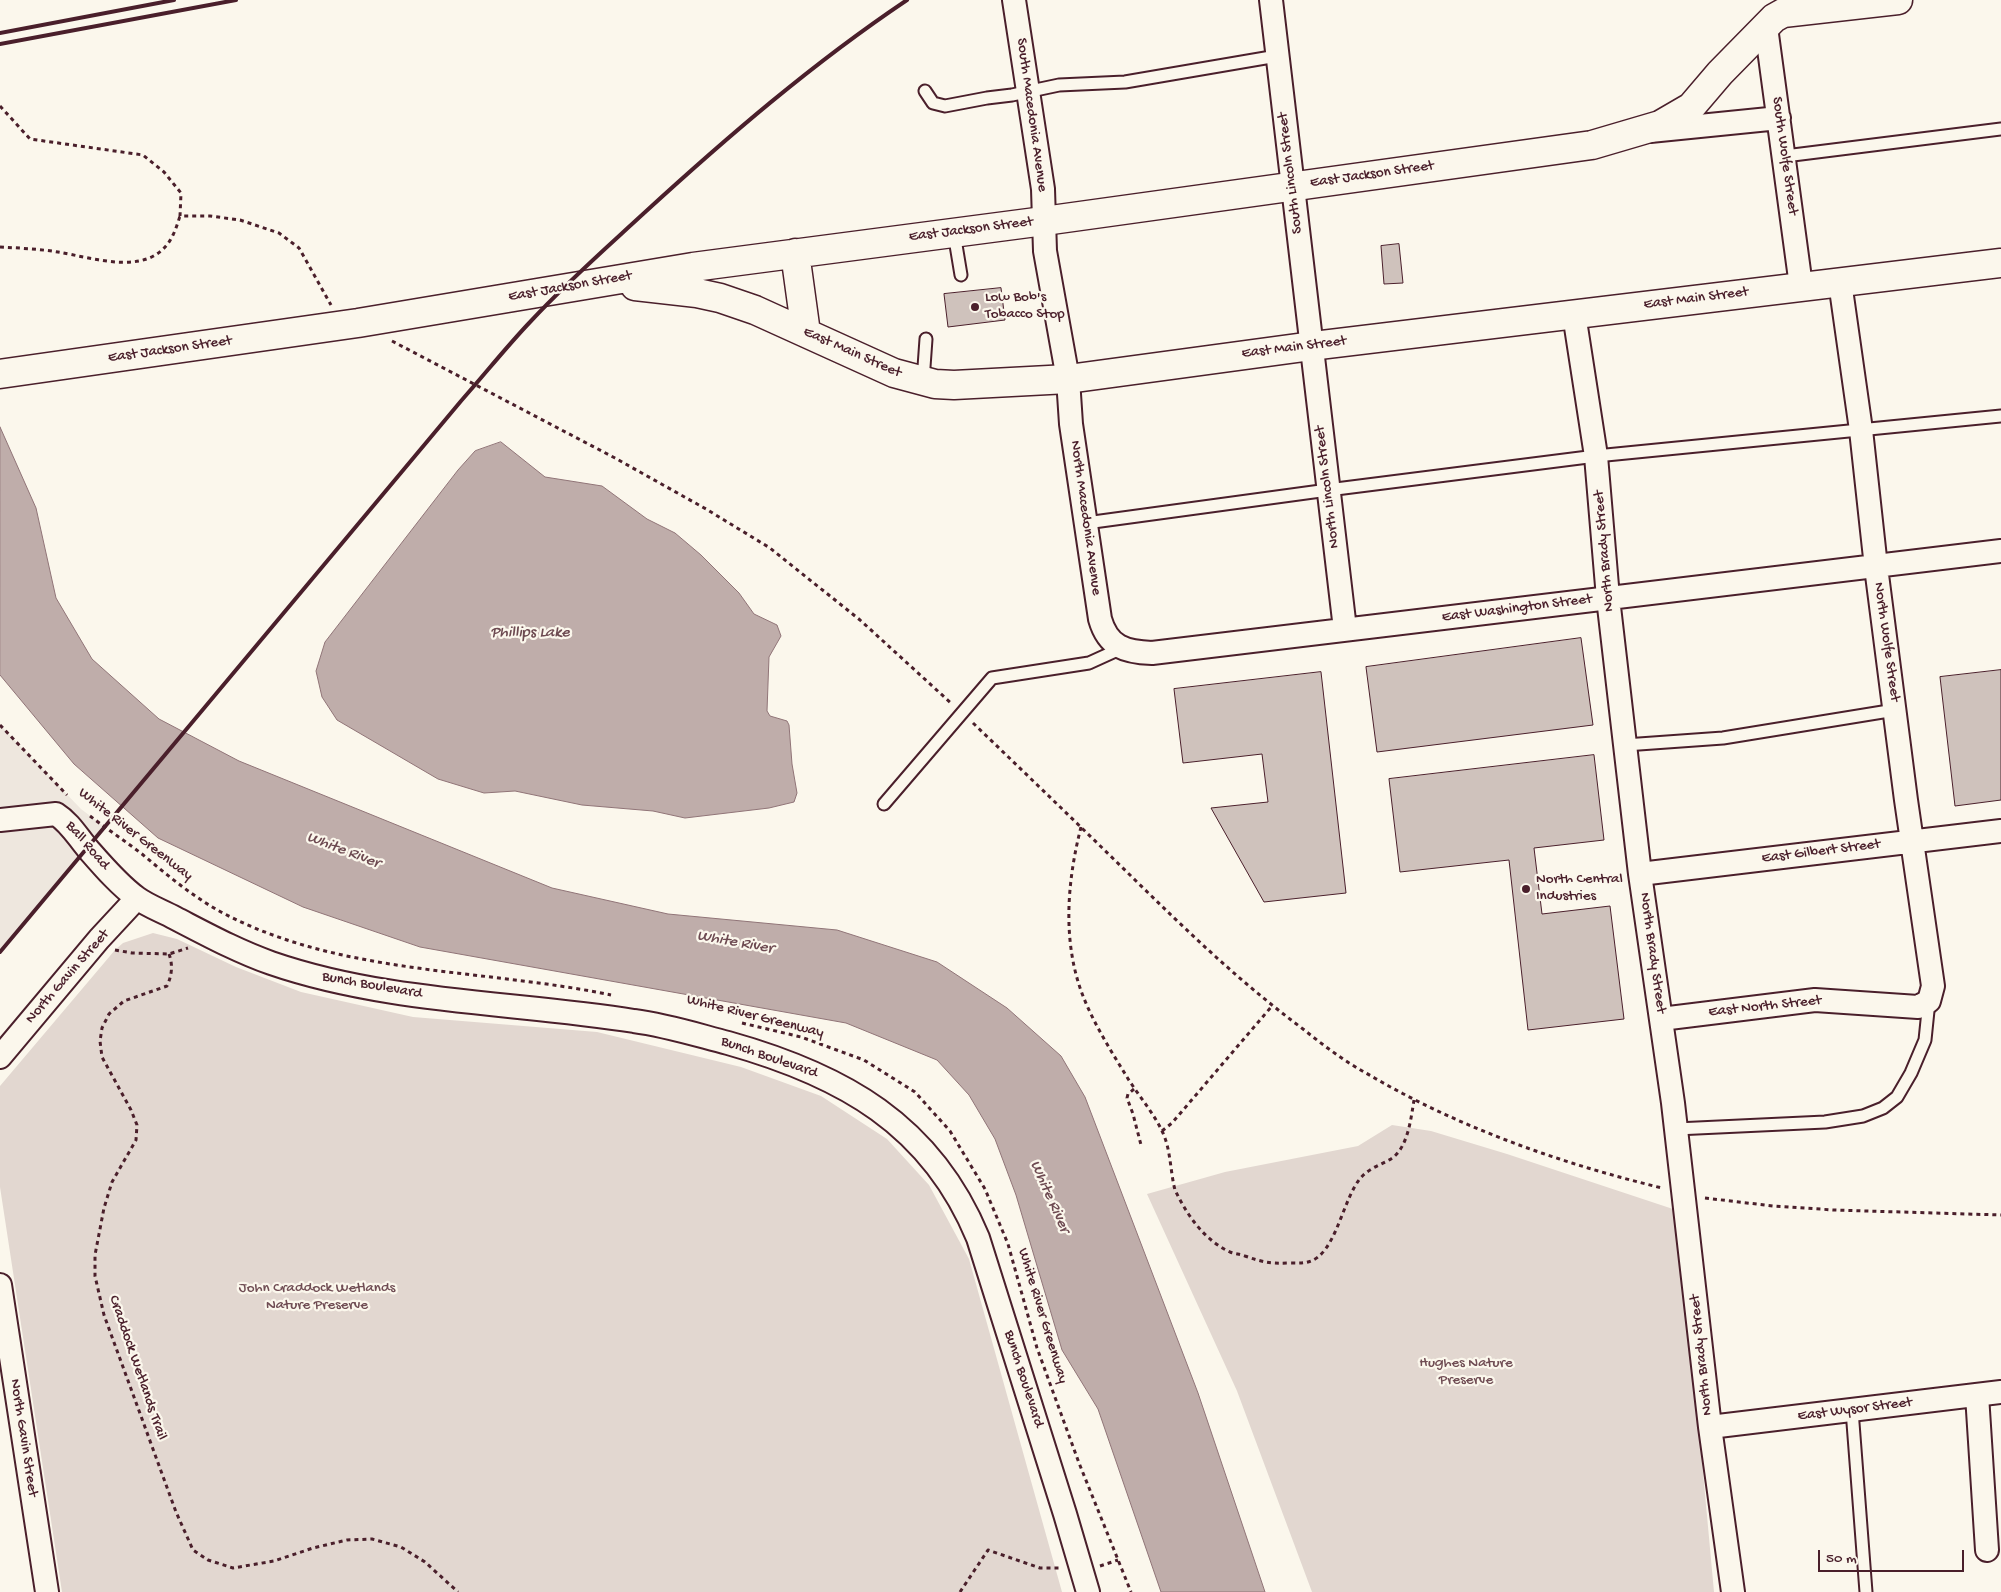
<!DOCTYPE html>
<style>
body{margin:0}
#map{position:relative;width:2001px;height:1592px;overflow:hidden;background:#fbf7ec;font-family:"Gochi Hand",sans-serif}
canvas{display:block}
.scale{position:absolute;left:1818px;top:1550px;width:146px;height:22px;box-sizing:border-box;border:2px solid #4a1f2b;border-top:0;padding-left:6px;font-size:15px;line-height:18px;white-space:nowrap;color:#4a1f2b;-webkit-text-stroke:4px #fbf7ec;paint-order:stroke}
</style>
<div id="map">
<canvas width="2001" height="1592"></canvas>
<div class="scale">50 m</div>
</div>
<script>
const ctx = document.querySelector('canvas').getContext('2d');
ctx.lineJoin = 'round';
function fill(path, color) { ctx.fillStyle = color; ctx.fill(path, 'evenodd'); }
function trace(path, color, width, dash) { ctx.strokeStyle = color; ctx.lineWidth = width; ctx.lineCap = dash ? 'butt' : 'round'; ctx.setLineDash(dash || []); ctx.stroke(path); }
function write(font, color, halo, rows, align = 'center') {
  ctx.font = font + ' "Gochi Hand",sans-serif'; ctx.lineWidth = 4.5; ctx.setLineDash([]); ctx.textBaseline = 'middle'; ctx.strokeStyle = halo; ctx.fillStyle = color; for (const [text, x, y, turn = 0] of rows) {
    ctx.save(); ctx.translate(x, y); ctx.rotate((+turn || 0) * Math.PI / 180); ctx.textAlign = isNaN(turn) ? turn : align; if (halo) ctx.strokeText(text, 0, 0); ctx.fillText(text, 0, 0); ctx.restore();
  }
}
const built = new Path2D(`
 M0,725L81,809L105,827L0,952Z`);
const green = new Path2D(`
 M153,933L177,939L236,967L301,992L413,1017L597,1032L741,1067L821,1096L887,1139L929,1185L969,1259L1062,1592H62L0,1187V1086L115,950L123,943Z
 M1392,1125L1431,1131L1507,1154L1679,1211L1714,1592H1312L1237,1391L1147,1194L1225,1172L1358,1146Z`);
const water = new Path2D(`
 M0,427L36,508L56,598L92,659L159,719L239,761L552,888L668,914L837,930L937,962L1007,1008L1061,1056L1085,1097L1198,1393L1265,1592H1161L1098,1409L1062,1350L1016,1195L995,1139L969,1095L937,1060L846,1023L420,947L303,907L158,838L74,764L0,675Z
 M501,442L545,477L602,486L647,519L675,533L701,555L739,593L754,614L777,625L781,636L769,657L767,711L770,716L787,721L789,725L792,764L797,793L794,802L769,808L685,818L653,811L582,805L515,791L484,793L438,779L337,720L322,697L316,671L325,642L458,470L475,451Z`);
const building = new Path2D(`
 M1399,244L1403,283L1384,284L1381,246Z
 M1001,288L1005,320L948,327L944,294Z
 M1581,638L1593,725L1377,752L1366,667Z
 M2001,670V800L1955,806L1940,677Z
 M1321,672L1346,893L1264,902L1211,808L1268,802L1262,754L1183,763L1174,689Z
 M1594,755L1604,840L1534,848L1542,914L1610,906L1624,1019L1528,1030L1509,860L1400,872L1389,779Z`);
const path = new Path2D(`
 M0,106L30,139L143,155L164,172L181,193L180,216H210L240,220L279,233L299,248L331,305
 M0,247C19,248 39,249 58,252C95,258 152,279 173,235C176,229 178,222 180,216
 M392,341L615,458L706,509L770,548L860,620L952,704
 M973,723C1026,774 1079,825 1132,877C1188,932 1240,982 1303,1029C1323,1045 1344,1061 1366,1073C1457,1127 1559,1163 1662,1188
 M0,725L67,795
 M90,816C107,829 125,841 142,854C167,875 192,896 221,912C341,976 482,968 611,995
 M1081,827C1067,882 1062,942 1083,996C1094,1024 1111,1051 1127,1077C1138,1095 1153,1112 1162,1131C1171,1149 1170,1171 1175,1190C1187,1215 1204,1240 1230,1252C1235,1254 1240,1254 1245,1256C1262,1262 1271,1264 1289,1263C1300,1263 1309,1264 1318,1257C1337,1242 1344,1200 1359,1180C1367,1169 1380,1165 1391,1159C1408,1148 1411,1118 1414,1100
 M115,950L132,953L169,954L188,948
 M169,954C173,965 172,975 167,986L124,1001L109,1014L102,1028L100,1041L102,1057L131,1110L137,1125L136,1140L112,1182L104,1208L95,1255V1276L104,1315L176,1512L193,1550L208,1560L233,1568L274,1561L313,1548L347,1540L372,1539L401,1547L425,1562L458,1592
 M742,1023L801,1037L864,1060L915,1092L950,1131L985,1189L1008,1244L1037,1348L1079,1463L1131,1592
 M1134,1089L1128,1094L1127,1098L1133,1114L1141,1145
 M1162,1131L1172,1123L1272,1006
 M1705,1198L1773,1206L1834,1210L2001,1215
 M1100,1566L1118,1560
 M960,1592L988,1550L1040,1568H1061`);
const lane = new Path2D(`
 M925,91L933,103L945,106L987,98L1012,95L1059,85L1125,82L1277,56
 M1785,156L2001,129
 M954,233L961,275
 M923,381L926,339
 M1086,523L1328,490L1596,456L2001,416
 M1625,745L1723,738L1895,710
 M884,804L992,678L1089,663L1122,648
 M1676,1129L1825,1122L1863,1116L1883,1108L1897,1097L1911,1073L1925,1040L1929,1001
 M1852,1410L1866,1592`);
const street = new Path2D(`
 M1014,0L1043,189L1045,251L1068,379L1071,424L1100,619C1108,647 1125,652 1152,653L2001,551
 M1271,0L1345,629
 M1766,27L1801,286
 M1650,131L1779,118
 M1574,314L1596,456L1608,598L1640,874L1673,1103L1710,1427L1733,1592
 M0,820L56,814C70,823 77,836 88,849C102,865 119,885 137,898C148,906 162,911 175,918C206,934 237,951 271,963C387,1003 514,1002 634,1021C666,1025 697,1035 728,1043C842,1075 931,1124 978,1238L1065,1514L1088,1592
 M1640,874L2001,831
 M1661,1019L1815,1000L1918,1007L1929,1001L1933,986L1906,800L1876,567L1861,430L1840,282
 M0,1057L99,939L137,898
 M0,1285L47,1592
 M1977,1395L1987,1550
 M1710,1427L2001,1392`);
const secondary = new Path2D(`
 M795,253L806,333
 M635,286L697,293L720,298L755,310L894,373L935,384L954,385L1068,379L1312,346L2001,263
 M0,374L358,323L693,267L1044,221L1592,145L1660,125L1691,107L1720,73L1774,18L1783,13L1898,0`);
const rail = new Path2D(`
 M0,33L174,0
 M0,44L236,0
 M0,952L461,401C485,374 507,346 531,321C566,283 605,249 643,214C726,138 813,63 907,0`);
const markers = [
 [975,307,5,"#4a1f2b"],
 [1526,889,5,"#4a1f2b"]
];
const streetNames = [
 ["South Macedonia Avenue",1031,115,82],
 ["South Wolfe Street",1784,156,82],
 ["South Lincoln Street",1291,173,-97],
 ["East Jackson Street",1372,175,-8],
 ["East Jackson Street",971,230,-7],
 ["East Jackson Street",570,287,-10],
 ["East Main Street",1696,299,-7],
 ["East Main Street",1294,348,-7],
 ["East Jackson Street",170,350,-8],
 ["East Main Street",852,353,24],
 ["North Lincoln Street",1328,487,-97],
 ["North Macedonia Avenue",1085,518,82],
 ["North Brady Street",1605,551,-95],
 ["East Washington Street",1517,609,-7],
 ["North Wolfe Street",1886,642,82],
 ["White River Greenway",135,835,38],
 ["Ball Road",87,846,49],
 ["East Gilbert Street",1821,852,-7],
 ["North Brady Street",1652,953,82],
 ["North Gavin Street",68,977,-49],
 ["Bunch Boulevard",372,986,10],
 ["East North Street",1765,1007,-6],
 ["White River Greenway",755,1017,14],
 ["Bunch Boulevard",769,1058,19],
 ["White River Greenway",1042,1316,73],
 ["North Brady Street",1702,1355,-96],
 ["Craddock Wetlands Trail",137,1368,71],
 ["Bunch Boulevard",1023,1379,72],
 ["East Wysor Street",1855,1410,-7],
 ["North Gavin Street",23,1438,81]
];
const poiNames = [
 ["Low Bob's",985,298],
 ["Tobacco Stop",985,315],
 ["North Central",1536,880],
 ["Industries",1536,897]
];
const parkNames = [
 ["John Craddock Wetlands",317,1289],
 ["Nature Preserve",317,1306],
 ["Hughes Nature",1466,1364],
 ["Preserve",1466,1381]
];
const waterNames = [
 ["Phillips Lake",530,634],
 ["White River",343,851,21],
 ["White River",735,943,10],
 ["White River",1049,1197,66]
];
fill(built, '#eee7de');
fill(green, '#e2d7d0');
fill(water, '#bfadaa');
trace(water, '#907477', 1);
fill(building, '#cfc2bc');
trace(building, '#4a1f2b', 1);
trace(lane, '#4a1f2b', 15);
trace(street, '#4a1f2b', 26);
trace(secondary, '#4a1f2b', 31);
trace(path, '#4a1f2b', 3, [4, 4]);
trace(lane, '#fbf7ec', 11);
trace(street, '#fbf7ec', 22);
trace(secondary, '#fbf7ec', 28);
trace(rail, '#4a1f2b', 4);
for (const [x, y, r, color] of markers) { const dot = new Path2D(); dot.arc(x, y, r, 0, 2 * Math.PI); ctx.fillStyle = color; ctx.fill(dot); trace(dot, '#fbf7ec', 2); }
write('15px', '#4a1f2b', '#fbf7ec', streetNames);
write('15px', '#4a1f2b', '#fbf7ec', poiNames, 'left');
write('15px', '#704d54', '#fbf7ec', parkNames);
write('italic 16px', '#6d4a51', '#fbf7ec', waterNames);
</script>
